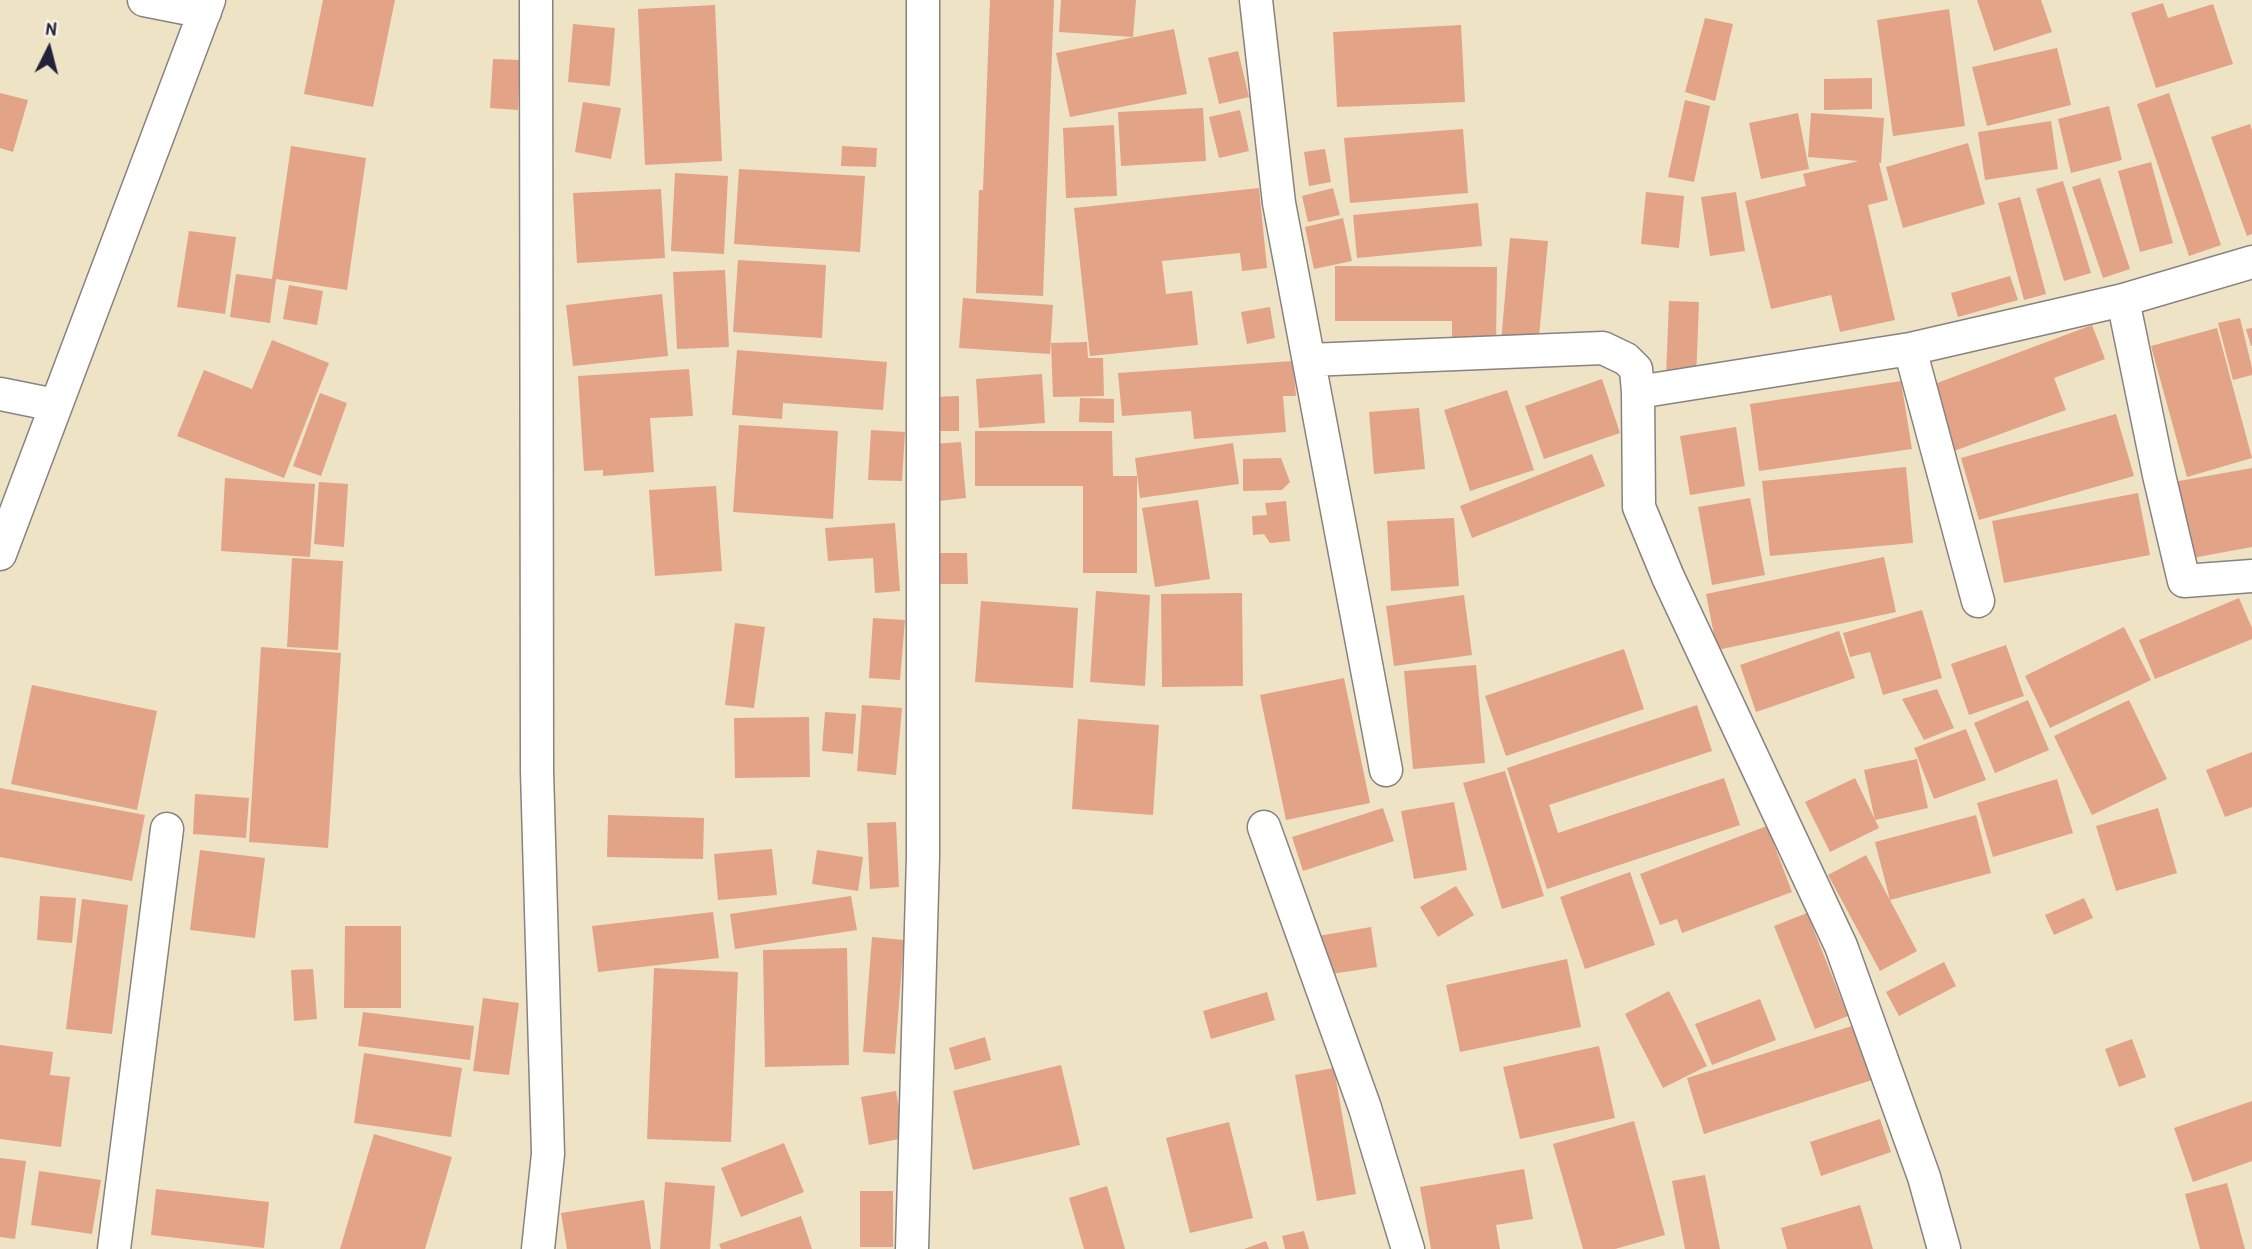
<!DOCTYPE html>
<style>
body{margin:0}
#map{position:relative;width:2252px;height:1249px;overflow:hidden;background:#efe3c5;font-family:"Patrick Hand",sans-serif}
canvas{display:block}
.north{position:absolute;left:14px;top:14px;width:70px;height:70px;-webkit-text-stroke:5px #f7f3e8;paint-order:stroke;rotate:6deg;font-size:19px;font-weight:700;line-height:28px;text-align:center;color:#22223b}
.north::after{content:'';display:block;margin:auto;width:24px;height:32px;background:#22223b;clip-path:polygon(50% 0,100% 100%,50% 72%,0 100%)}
</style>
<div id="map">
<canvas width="2252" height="1249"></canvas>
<div class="north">N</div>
</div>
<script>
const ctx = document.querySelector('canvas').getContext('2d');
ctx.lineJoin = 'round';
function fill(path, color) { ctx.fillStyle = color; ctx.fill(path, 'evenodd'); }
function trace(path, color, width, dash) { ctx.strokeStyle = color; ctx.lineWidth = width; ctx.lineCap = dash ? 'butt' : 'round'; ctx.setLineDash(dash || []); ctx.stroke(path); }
const building = new Path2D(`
 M323,0H395L373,107L304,94Z
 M990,0H1054L1043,296L976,293L979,190H983Z
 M1061,0H1136L1133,37L1059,32Z
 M1977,0H2041L2052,32L1994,51Z
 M2163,3L2168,18L2213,4L2233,64L2156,88L2131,13Z
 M715,5L722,161L645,165L638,9Z
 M1949,9L1965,126L1893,136L1877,20Z
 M1705,18L1733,24L1715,101L1685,92Z
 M573,24L615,28L610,86L568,82Z
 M1461,25L1465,102L1337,107L1333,32Z
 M1174,29L1187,94L1070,117L1056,53Z
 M2057,48L2071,105L1987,126L1972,67Z
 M1238,51L1249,97L1219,104L1208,58Z
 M493,59L520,60L518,110L490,108Z
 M1872,78V109L1824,110V79Z
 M0,93L28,100L13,152L0,148Z
 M2169,93L2221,245L2189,256L2137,104Z
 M1685,100L1710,106L1694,182L1668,177Z
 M583,102L621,108L611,159L575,152Z
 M2109,106L2122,160L2071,173L2058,119Z
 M1203,108L1206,161L1121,166L1118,112Z
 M1240,110L1249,151L1219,158L1209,117Z
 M1798,113L1809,169L1761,179L1749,123Z
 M1811,113L1884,118L1881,163H1879L1888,200L1868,205L1895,320L1840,332L1831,295L1771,309L1745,201L1806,186L1803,174L1859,161L1808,157Z
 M2051,121L2058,169L1985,180L1978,132Z
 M2250,124L2252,130V234L2247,236L2211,137Z
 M1114,125L1117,196L1066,198L1063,128Z
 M1463,129L1468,193L1350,203L1344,138Z
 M1968,143L1985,204L1903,228L1886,167Z
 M291,146L366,158L347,290L276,279L270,323L230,317L236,274L272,279Z
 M842,146L877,148L876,167L841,166Z
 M1325,149L1331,182L1309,186L1304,152Z
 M2151,162L2173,243L2140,252L2118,171Z
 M739,169L865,176L860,252L734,244Z
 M675,173L728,176L724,254L671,251Z
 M2100,178L2130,269L2103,278L2072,187Z
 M2063,181L2091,273L2064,281L2036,189Z
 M1259,188L1267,268L1242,271L1240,253L1162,261L1166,294L1192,291L1198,345L1090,356L1074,208Z
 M1333,188L1340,215L1308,222L1302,196Z
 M661,189L665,258L577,263L573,193Z
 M1646,192L1684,196L1679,248L1641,244Z
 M1736,192L1745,251L1710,256L1701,197Z
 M2020,197L2046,294L2024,300L1998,203Z
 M1478,203L1482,246L1357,258L1353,215Z
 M1343,218L1352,261L1314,269L1305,227Z
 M189,231L236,237L225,314L177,307Z
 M1510,238L1548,241L1538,347L1501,343Z
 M738,260L826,265L822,338L733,332Z
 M1335,266L1497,267L1496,347L1452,346V321H1335Z
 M725,270L729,347L677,349L673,272Z
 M2010,276L2018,300L1958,317L1951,293Z
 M289,285L323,291L317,325L283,319Z
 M662,294L668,356L573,366L566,305Z
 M963,298L1053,305L1050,354L959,348Z
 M1669,301L1699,302L1696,379L1666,377Z
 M1270,307L1275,338L1247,344L1241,312Z
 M2240,318L2252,368V375L2233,380L2218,323Z
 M2092,325L2105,359L2054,378L2066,410L1954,451L1929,386Z
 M2217,328L2252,458L2187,477L2151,346Z
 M2252,328V346H2251L2246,329Z
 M272,340L329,363L284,478L177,436L204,370L252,389Z
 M1087,342L1088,358H1103L1104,396L1053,397L1051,343Z
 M737,350L887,362L883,410L783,403L782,419L732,415Z
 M1293,361L1296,396H1283L1286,432L1194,439L1191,411L1122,416L1118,373Z
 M689,369L693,416L650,418L654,472L603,476V470L584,471L578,376Z
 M1042,374L1045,423L979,428L976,379Z
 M1602,379L1620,433L1544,459L1525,406Z
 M1901,381L1912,449L1759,471L1750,404Z
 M1507,390L1534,470L1470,491L1444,410Z
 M320,393L347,403L321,476L293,466Z
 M959,396V431H932L931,397Z
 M1080,398L1114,399V423L1079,422Z
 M1419,408L1425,469L1374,474L1369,412Z
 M2116,414L2134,476L1979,520L1961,458Z
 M739,425L838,431L833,519L733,512Z
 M1736,427L1745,486L1690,495L1680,436Z
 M871,430L905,432L902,481L868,480Z
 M975,431H1112L1113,476H1137V573H1083V486H975Z
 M961,442L966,498L938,501L933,444Z
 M1233,443L1239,484L1140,498L1135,458Z
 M1592,454L1605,486L1472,538L1460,506Z
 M1281,458L1290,482L1282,490L1243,491V459Z
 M1906,467L1913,543L1770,556L1762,481Z
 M2252,468V547L2176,561L2162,484Z
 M225,478L315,484L310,557L221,551Z
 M319,482L348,484L344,547L314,544Z
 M716,486L722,571L655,576L649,490Z
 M2138,493L2150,555L2004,583L1992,521Z
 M1750,498L1765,575L1712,585L1698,507Z
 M1198,500L1210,579L1155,587L1142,508Z
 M1286,501L1290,541L1270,543L1264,534L1253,535L1252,516L1267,515L1265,503Z
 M1454,518L1459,586L1391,591L1387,521Z
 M895,523L900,591L875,593L873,558L828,561L825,528Z
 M939,553H967L968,584H939Z
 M1884,557L1896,612L1717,650L1706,594Z
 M292,558L343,561L338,650L287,647Z
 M1096,591L1150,595L1145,686L1090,682Z
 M1242,593L1243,686L1162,687L1161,594Z
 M1464,595L1472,655L1394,666L1386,606Z
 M2239,598L2252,628V639L2155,679L2139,640Z
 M981,601L1078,608L1073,688L975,682Z
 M1922,610L1942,678L1883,695L1870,652L1850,657L1843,633Z
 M873,618L905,620L900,680L869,678Z
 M735,623L765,627L754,708L725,705Z
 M2124,627L2151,680L2050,728L2025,676Z
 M1839,631L1855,678L1756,712L1740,665Z
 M2006,645L2024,696L1969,715L1951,664Z
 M261,647L341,653L328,848L249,842Z
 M1624,649L1644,709L1506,756L1485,696Z
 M1476,665L1485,763L1413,769L1404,671Z
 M1344,678L1370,803L1286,820L1260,695Z
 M32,685L157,711L137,810L11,784Z
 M1937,689L1954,728L1924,740L1902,699Z
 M2028,700L2049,750L1995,773L1974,723Z
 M2129,700L2167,779L2092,815L2054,736Z
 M862,705L902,708L896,775L857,771Z
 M1697,705L1712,751L1549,805L1558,833L1724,778L1740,825L1547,889L1507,768Z
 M825,712L856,714L853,754L822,751Z
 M809,717L810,777L735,778L734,718Z
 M1078,719L1159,725L1153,815L1072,809Z
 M1966,729L1986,780L1934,799L1914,748Z
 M2252,752V807L2225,817L2206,770Z
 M1917,759L1928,808L1875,820L1864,770Z
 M1505,771L1544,896L1502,909L1463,783Z
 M1855,778L1879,828L1830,852L1805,802Z
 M2057,779L2073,833L1993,857L1977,803Z
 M0,788L145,815L132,881L0,857Z
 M195,794L249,798L246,838L193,834Z
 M1454,802L1467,870L1414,879L1401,811Z
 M1383,808L1394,841L1303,871L1292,837Z
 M2158,808L2177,873L2116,891L2096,826Z
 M608,815L704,818L703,859L607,857Z
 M1976,815L1991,873L1890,900L1875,842Z
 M896,822L899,887L870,889L867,823Z
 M1767,826L1792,892L1682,933L1677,919L1660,925L1640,874Z
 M772,849L777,895L718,900L714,854Z
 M200,850L265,858L255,938L190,930Z
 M817,850L863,857L858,891L812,884Z
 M1866,855L1917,951L1880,971L1828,875Z
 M1630,872L1655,945L1585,969L1560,897Z
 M1456,886L1474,915L1438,937L1420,907Z
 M40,896L76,898L72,943L37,940Z
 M851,896L857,930L735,949L730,914Z
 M2084,898L2093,918L2054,935L2045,915Z
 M82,899L128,905L112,1034L66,1029Z
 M713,912L719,958L598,972L592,926Z
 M1807,913L1848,1016L1815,1029L1774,926Z
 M345,926H401V1008H344Z
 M1371,927L1377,967L1325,975L1318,936Z
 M872,937L904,940L895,1054L863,1052Z
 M847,948L849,1065L765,1067L763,950Z
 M1567,959L1581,1027L1460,1052L1446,985Z
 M1944,962L1956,986L1899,1016L1886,992Z
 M654,968L738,972L731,1142L647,1139Z
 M313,969L317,1019L294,1021L291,970Z
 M1669,991L1707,1066L1663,1088L1625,1014Z
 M1267,992L1275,1020L1211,1039L1203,1011Z
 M483,998L519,1003L509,1075L473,1071Z
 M1760,999L1776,1040L1712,1065L1695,1024Z
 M363,1012L474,1026L470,1060L358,1046Z
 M1855,1025L1872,1080L1704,1134L1687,1078Z
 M985,1037L991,1060L955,1070L949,1048Z
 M2132,1039L2146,1077L2119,1087L2105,1049Z
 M0,1045L53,1052L50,1075L70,1077L61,1147L0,1139Z
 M1599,1046L1615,1118L1520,1139L1503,1067Z
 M364,1053L462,1068L451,1137L354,1123Z
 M1061,1065L1080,1145L973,1170L953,1091Z
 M1334,1068L1356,1194L1317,1201L1295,1075Z
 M896,1091L904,1138L869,1145L861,1097Z
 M2252,1101V1161L2193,1182L2174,1128Z
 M1880,1119L1891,1152L1821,1176L1810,1142Z
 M1634,1121L1665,1235L1615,1249H1583L1553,1144Z
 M1229,1122L1253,1218L1190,1233L1166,1138Z
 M374,1134L452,1157L425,1249H340Z
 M784,1143L804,1192L741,1217L721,1168Z
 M0,1158L26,1161L15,1239L0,1237Z
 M1524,1169L1533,1219L1496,1225L1500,1249H1431L1420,1187Z
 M39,1171L101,1180L92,1234L31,1225Z
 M1705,1175L1720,1249H1685L1672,1181Z
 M665,1182L715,1186L710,1249H660Z
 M2227,1183L2245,1249H2200L2185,1194Z
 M1107,1186L1125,1249H1084L1069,1198Z
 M156,1189L269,1202L264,1248L151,1235Z
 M860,1191H893V1247H860Z
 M644,1200L651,1249H567L561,1213Z
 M1860,1205L1873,1249H1787L1781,1228Z
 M801,1216L812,1249H721L719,1244Z
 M1304,1231L1309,1249H1285L1282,1236Z
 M1266,1241L1269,1249H1244Z`);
const minor = new Path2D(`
 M144,0L205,12
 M536,0L537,771L548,1154L538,1249
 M1256,0L1279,203L1386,770
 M2123,300L2159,475L2184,581L2252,576
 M1910,349L1978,601
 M1309,360L1603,348L1626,359L1636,369L1638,392L1639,507L1668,577L1841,946L1924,1177L1944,1249
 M1638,392L1910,349L2123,300L2252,262
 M0,394L55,405
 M0,554L209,0
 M1264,827L1365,1108L1408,1249
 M114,1249L167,829
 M912,1249L923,856V0`);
fill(building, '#e2a387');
trace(minor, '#888280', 35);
trace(minor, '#fff', 32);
</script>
